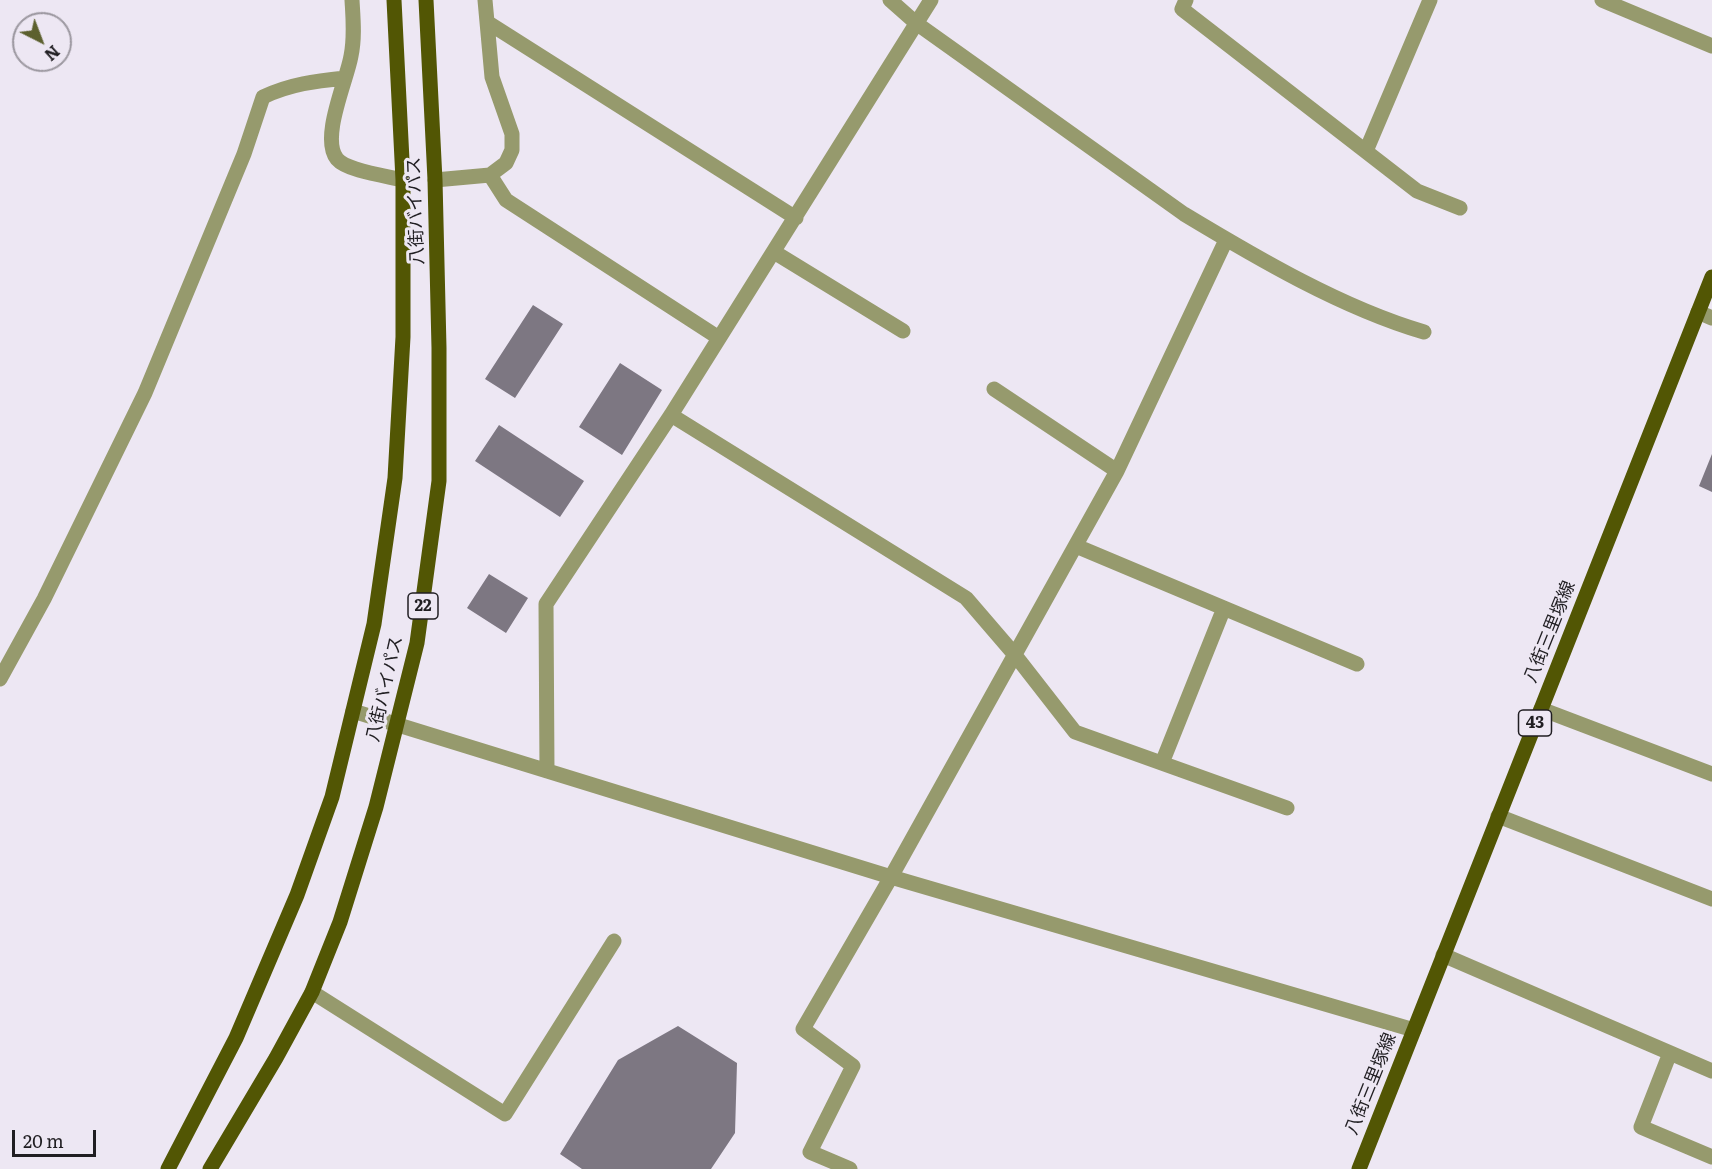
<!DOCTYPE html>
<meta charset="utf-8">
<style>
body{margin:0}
#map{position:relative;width:1712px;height:1169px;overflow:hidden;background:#ede7f3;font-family:Literata,serif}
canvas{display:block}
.north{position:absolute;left:12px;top:12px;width:60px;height:60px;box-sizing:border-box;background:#ede7f3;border:2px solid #9b979f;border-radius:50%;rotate:138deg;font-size:16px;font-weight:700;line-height:24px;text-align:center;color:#201e22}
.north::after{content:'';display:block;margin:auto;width:21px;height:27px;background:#5c602e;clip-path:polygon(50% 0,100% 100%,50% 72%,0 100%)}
.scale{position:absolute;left:12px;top:1130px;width:84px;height:27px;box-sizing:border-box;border:3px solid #201e22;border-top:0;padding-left:8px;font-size:18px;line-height:21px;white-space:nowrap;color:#201e22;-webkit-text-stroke:4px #ede7f3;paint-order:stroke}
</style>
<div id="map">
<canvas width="1712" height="1169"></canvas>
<div class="north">N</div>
<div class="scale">20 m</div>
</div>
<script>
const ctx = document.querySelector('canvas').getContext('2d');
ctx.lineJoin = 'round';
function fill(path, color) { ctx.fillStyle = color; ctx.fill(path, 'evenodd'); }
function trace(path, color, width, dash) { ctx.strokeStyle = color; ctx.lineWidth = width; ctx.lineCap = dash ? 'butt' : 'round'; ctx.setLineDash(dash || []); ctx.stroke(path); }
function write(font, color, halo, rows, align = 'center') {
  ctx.font = font + ' Literata,"Noto Sans JP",serif'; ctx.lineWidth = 6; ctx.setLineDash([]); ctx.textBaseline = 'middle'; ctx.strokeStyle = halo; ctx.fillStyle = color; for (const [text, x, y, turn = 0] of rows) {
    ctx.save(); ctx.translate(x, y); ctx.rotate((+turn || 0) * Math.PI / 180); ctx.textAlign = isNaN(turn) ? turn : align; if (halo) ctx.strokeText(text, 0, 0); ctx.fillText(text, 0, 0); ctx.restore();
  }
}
const building = new Path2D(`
 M533,305L563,324L515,398L485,379Z
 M620,363L662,390L622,455L579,427Z
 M499,425L584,481L560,517L475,461Z
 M1712,454V492L1699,486Z
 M489,574L528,598L506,633L467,608Z
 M678,1026L737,1063L735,1133L711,1169H582L560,1154L618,1060Z`);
const minor = new Path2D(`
 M352,0C353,18 355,37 351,56C347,80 320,138 337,159C347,171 387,176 403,180
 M890,0L916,23L1184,214C1257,258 1342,308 1424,332
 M1186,0L1182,9L1417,191L1460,208
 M1602,0L1712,46
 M487,22L796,218
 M1366,151L1430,0
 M490,175L506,200L719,338
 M435,180L490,175L506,163L512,150V134L492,77L485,0
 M774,252L903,331
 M1698,312L1712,318
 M994,389L1117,471
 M671,415L966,598L1015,655L1075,732L1287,808
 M1076,546L1357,664
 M0,679L44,599L145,393L244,154L263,97C290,84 316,81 345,78
 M1541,709L1712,774
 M353,711L891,877L1414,1030
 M1162,763L1224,608
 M547,771L546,604L671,415L931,0
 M1498,816L1712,899
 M1443,955L1712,1071
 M312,992L505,1114L614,941
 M1670,1053L1641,1127L1712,1157
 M850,1169L810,1152L853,1066L803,1029L891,877L1117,471L1226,240`);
const major = new Path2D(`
 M168,1169L236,1038L297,895L332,797L374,624L395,478L403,337V180L394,0
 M210,1169L276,1058L312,992L340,922L376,807L417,643L439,481V348L435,180L426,0
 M1359,1169L1712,277`);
const shields = [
 [423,606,30],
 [1535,723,33]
];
const shieldNames = [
 ["22",423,606],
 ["43",1535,723]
];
const streetNames = [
 ["八街バイパス",416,211,-92],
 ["八街三里塚線",1550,632,-68],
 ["八街バイパス",385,689,-77],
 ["八街三里塚線",1371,1084,-68]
];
fill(building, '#7d7782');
trace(minor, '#969a6d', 15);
trace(major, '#525604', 15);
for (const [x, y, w] of shields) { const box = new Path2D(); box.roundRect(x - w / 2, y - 13, w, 26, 4.5); ctx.fillStyle = '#ede7f3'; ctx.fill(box); trace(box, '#201e22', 1.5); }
write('bold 16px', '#201e22', null, shieldNames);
write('18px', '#201e22', '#ede7f3', streetNames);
</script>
